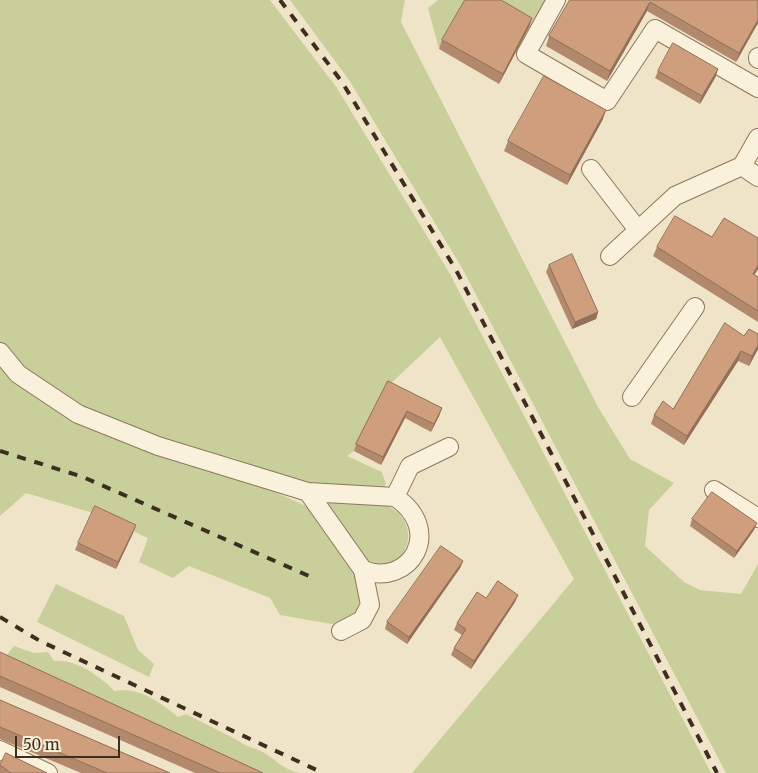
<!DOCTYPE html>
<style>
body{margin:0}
#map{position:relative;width:758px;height:773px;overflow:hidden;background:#f0e4c8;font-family:Merriweather,serif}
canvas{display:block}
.scale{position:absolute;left:15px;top:736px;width:105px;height:22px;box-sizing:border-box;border:2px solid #3d2e20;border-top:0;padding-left:6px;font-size:15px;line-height:18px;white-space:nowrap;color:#3d2e20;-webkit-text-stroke:4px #f7eed8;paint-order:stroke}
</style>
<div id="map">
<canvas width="758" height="773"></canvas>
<div class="scale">50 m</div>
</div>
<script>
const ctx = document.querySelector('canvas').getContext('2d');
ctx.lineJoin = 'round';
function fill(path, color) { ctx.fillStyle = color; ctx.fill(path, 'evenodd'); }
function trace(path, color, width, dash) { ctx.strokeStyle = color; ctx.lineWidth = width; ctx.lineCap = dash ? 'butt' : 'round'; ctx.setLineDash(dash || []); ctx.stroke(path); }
const green = new Path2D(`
 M0,0H270L337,88L450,274L711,773H412L574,579L440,337L386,388L354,451L347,456L382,472L386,484L381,489H317L229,457L195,450L81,408L27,370L0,342Z
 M290,0H405L401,22L598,407L630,459L674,483L649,510L645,546L684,582L700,590L741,594L758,564V773H726L462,268L349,80Z
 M438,0H467L439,49L428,8Z
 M480,0H547L531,29Z
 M0,362L75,422L159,456L273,491L306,506L315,514C329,535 373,585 356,611C353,616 343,621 337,625L280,615L270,598L189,566L173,578L139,562L148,538L93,513L26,493L0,516Z
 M319,502L383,504C432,523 401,584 364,560C355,554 328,513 319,502Z
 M56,584L124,616L138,650L154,664L149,677L37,622Z
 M14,646L34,653L48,652L54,661C77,659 99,676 115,691C138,686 161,703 178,717L186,714L239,741C246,747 253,747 261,751C274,758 285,771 300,773H251L0,656L7,655Z`);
const minor = new Path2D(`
 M556,0L526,54L607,101L655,29L758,88
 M758,57V59
 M742,166L758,177
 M591,169L638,230
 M610,256L675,196L742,166L758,138
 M0,352L18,374L78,414L158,446L308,492L395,497L410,466L449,447
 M632,397L695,307
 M714,490L758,518
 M308,492L363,570C410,588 445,530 395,497
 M341,631L362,620L370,605L363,570
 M0,750L48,773`);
const rail = new Path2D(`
 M280,0L342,82L456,270L717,773
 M0,451L83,477L309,576
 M0,617L40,641L323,773`);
const wall = new Path2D(`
 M570,0H758V23L736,62L647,11L607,81L546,46L549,36Z
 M532,18L529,27L499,84L439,49L442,40Z
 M658,71L716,76L700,104L655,78Z
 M603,119L567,185L504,151L508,141Z
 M758,238V269L754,275L758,277V322L653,256L657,247Z
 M549,265L598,312L596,319L572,329L546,272Z
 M744,336L758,349L749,366L738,361L684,445L651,424L654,415L673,409Z
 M388,381L442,408L439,416L431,432L405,418L381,465L354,451L356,444Z
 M692,519L754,530L734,558L690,526Z
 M133,533L116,569L75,550L78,543Z
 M463,561L460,568L407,644L385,629L387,622Z
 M518,595L515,602L471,669L451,655L454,648L462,635L454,630L457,623L486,598Z
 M0,652L263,773H195L0,687Z
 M0,700L170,773H81L0,739Z
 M6,753L47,773H0V765Z`);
const shadedWall = new Path2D(`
 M650,2L647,11L607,81L610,71Z
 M532,18L529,27L499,84L503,74Z
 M758,20V23L736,62L739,53Z
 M718,69L716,76L700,104L702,96Z
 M606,110L603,119L567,185L570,175Z
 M758,265V269L749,283L753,274Z
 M598,312L596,319L572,329L575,322Z
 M758,345V349L749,366L752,356Z
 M741,351L738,361L684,445L687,436Z
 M442,408L439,416L431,432L434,424Z
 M407,411L405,418L381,465L383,457Z
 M757,523L754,530L734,558L737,551Z
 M136,525L133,533L116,569L118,562Z
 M463,561L460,568L407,644L409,637Z
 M518,595L515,602L471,669L474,661Z`);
const building = new Path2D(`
 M465,0H501L532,18L503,74L442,40Z
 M570,0H758V20L739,53L650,2L610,71L549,36Z
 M673,43L718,69L702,96L658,71Z
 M544,76L606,110L570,175L508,141Z
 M675,216L712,237L724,218L758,238V265L753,274L758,277V311L657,247Z
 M572,254L598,312L575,322L549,265Z
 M725,323L744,336L749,329L758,334V345L752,356L741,351L687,436L654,415L663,401L673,409Z
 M388,381L442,408L434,424L407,411L383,457L356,444Z
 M712,492L757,523L737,551L692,519Z
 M95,506L136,525L118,562L78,543Z
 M441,546L463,561L409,637L387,622Z
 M498,581L518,595L474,661L454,648L466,629L457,623L477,592L486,598Z
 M0,652L263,773H220L0,676Z
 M0,700L170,773H107L0,727Z
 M6,753L47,773H11L0,765Z`);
fill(green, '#c9cf9b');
trace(minor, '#8d765c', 20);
trace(minor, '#faf1dc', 18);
trace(rail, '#3d2e20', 4, [9, 9]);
fill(wall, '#b2896c');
fill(shadedWall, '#916f58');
fill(building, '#cf9f7d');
trace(building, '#916f58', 1);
</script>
